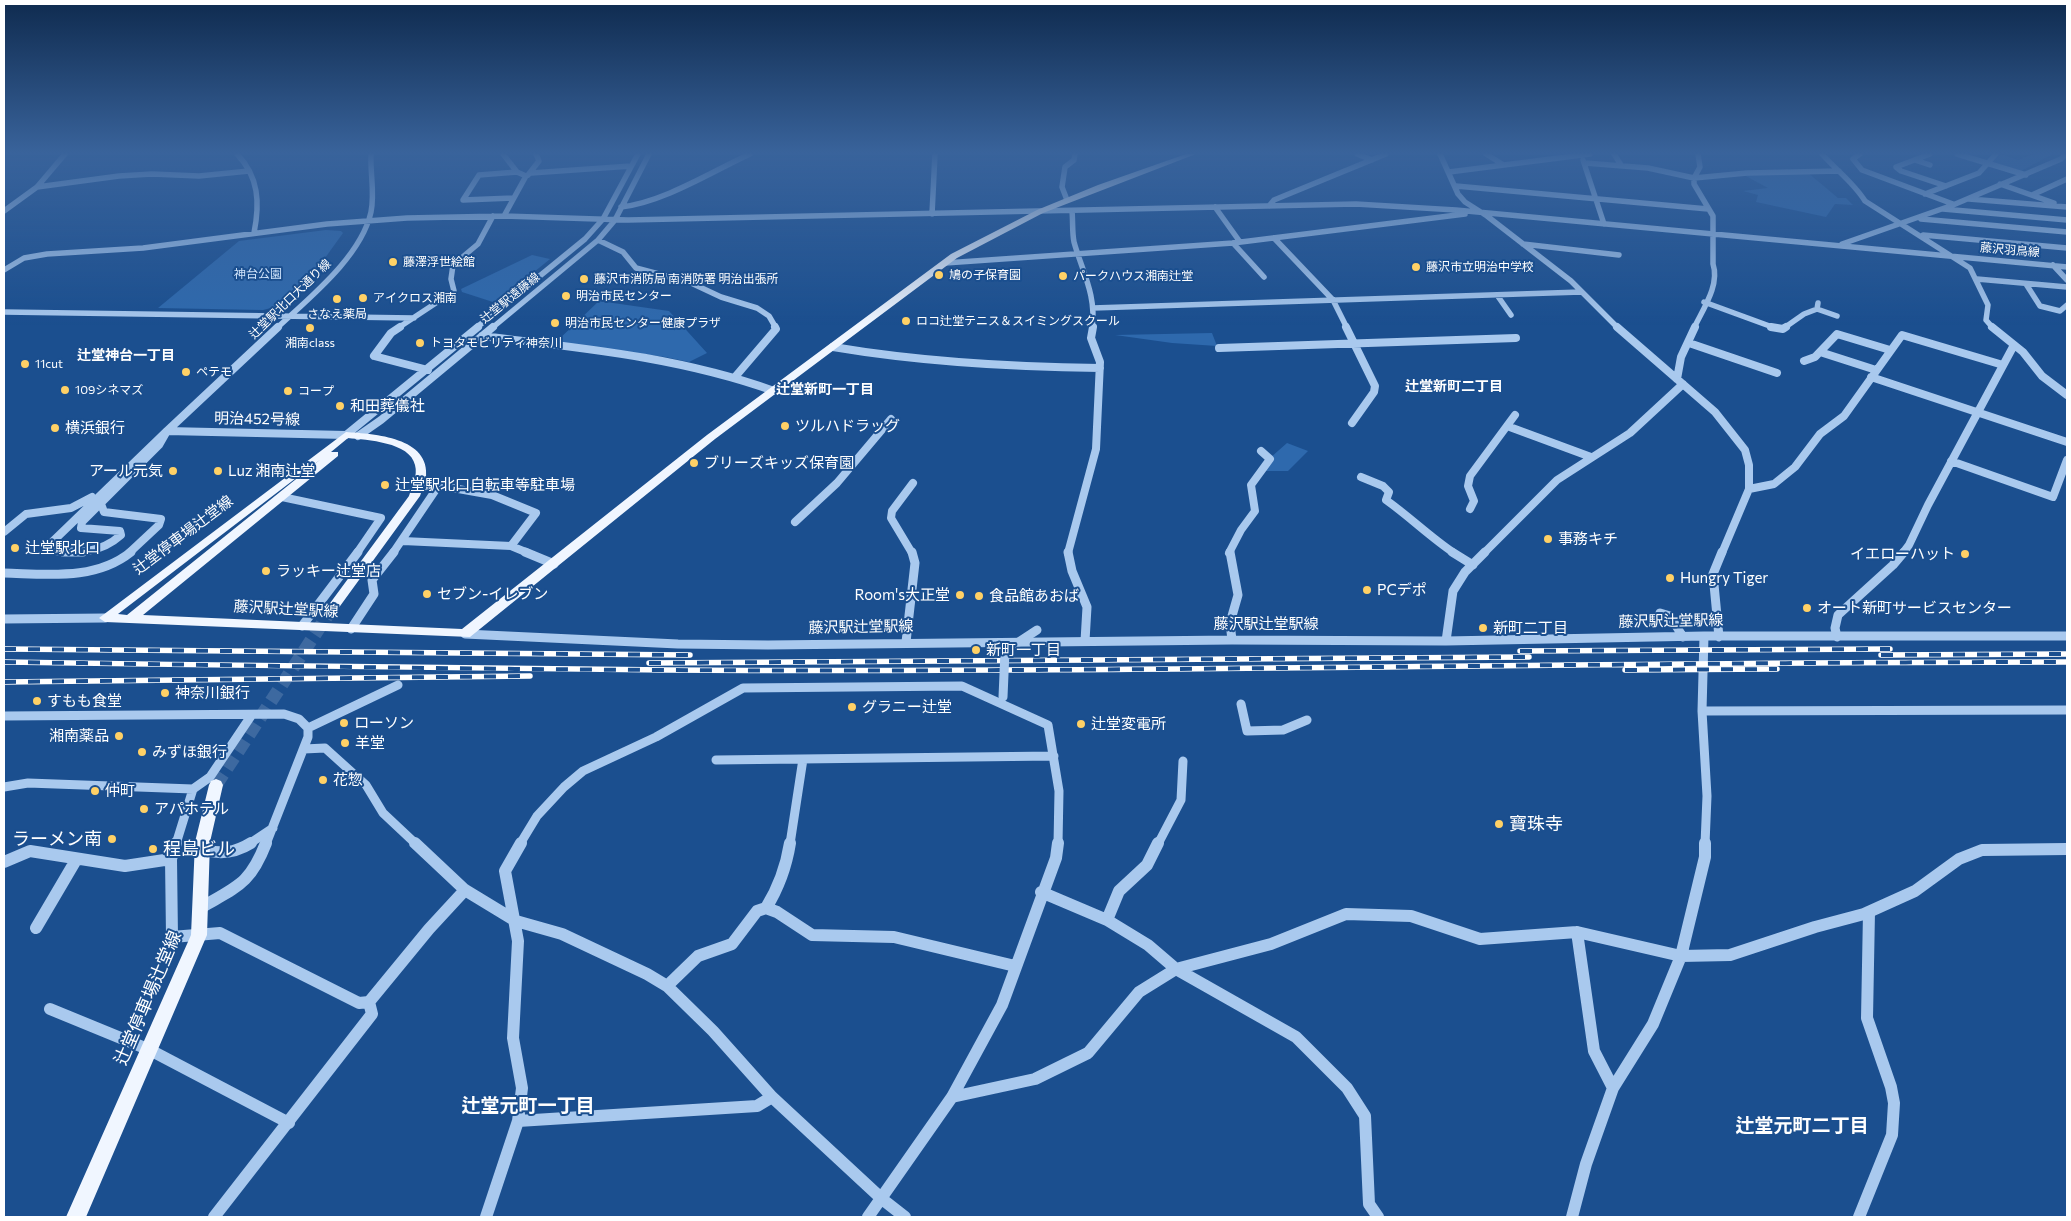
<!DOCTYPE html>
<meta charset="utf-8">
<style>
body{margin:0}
#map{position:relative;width:2071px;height:1221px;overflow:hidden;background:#1b4f8f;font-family:Commissioner,sans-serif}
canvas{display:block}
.frame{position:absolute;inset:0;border:5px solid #fff;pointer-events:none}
</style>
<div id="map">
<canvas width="2071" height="1221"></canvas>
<div class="frame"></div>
</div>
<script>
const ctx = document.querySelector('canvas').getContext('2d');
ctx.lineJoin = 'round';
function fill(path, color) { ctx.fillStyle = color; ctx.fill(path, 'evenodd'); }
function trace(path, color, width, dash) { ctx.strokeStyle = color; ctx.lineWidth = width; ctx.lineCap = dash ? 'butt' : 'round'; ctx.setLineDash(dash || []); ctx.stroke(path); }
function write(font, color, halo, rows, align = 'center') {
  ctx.font = font + ' Commissioner,"Noto Sans JP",sans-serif'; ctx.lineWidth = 4; ctx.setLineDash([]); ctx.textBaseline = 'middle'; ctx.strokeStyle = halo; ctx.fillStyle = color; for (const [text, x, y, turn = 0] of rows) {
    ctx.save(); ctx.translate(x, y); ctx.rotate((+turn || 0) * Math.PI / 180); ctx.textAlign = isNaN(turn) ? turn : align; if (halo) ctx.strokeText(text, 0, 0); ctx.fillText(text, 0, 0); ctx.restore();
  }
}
const green = new Path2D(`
 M2001,154L2018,160L2033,154H2053L2021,171L1992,162Z
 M1807,172L1838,198H1846L1853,205L1835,204L1826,217L1756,202L1758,195L1743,191L1768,188L1742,174Z
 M326,230L341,231L343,233L320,265L279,306L263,310L158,308L239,241Z
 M532,255L550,259L496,303L462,292L461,289Z
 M599,301L669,311L707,353L689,362L665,357L556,342Z
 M1212,333L1217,346L1172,343L1115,335Z
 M1287,443L1308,451L1288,471H1265L1270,458Z`);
const majorTunnel = new Path2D(`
 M216,785L331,610`);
const minorFar3 = new Path2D(`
 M237,154C259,177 260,203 254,233
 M503,154L517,172L526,176L504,216
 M1357,154L1372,160
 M1440,154L1458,194L1465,202L1487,216L1571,281L1618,328
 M1486,154L1502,164
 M1614,154L1621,165
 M1822,154C1836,170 1854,183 1865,201L1970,268L1988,305L1986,320L1993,328
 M1860,154L1853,159L1862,170L1953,204
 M1930,154L1896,167L1901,171L1946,186
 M1957,154L2026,175
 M1583,160L1604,224
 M1915,160L1930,165
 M1585,163L1648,168L1694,178L1747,173L1839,171
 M1449,172L1590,154
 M531,173L631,166
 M528,175L539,161L536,154
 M2000,184L2054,203
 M1456,186L1708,209
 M37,187L119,176L152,174L199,176L249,171
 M1925,194L1979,173L1996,154
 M2032,195L2067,179
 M513,198L463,200L479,175L517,172
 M1969,199L2067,207
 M1067,200L1062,187L1065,167L1074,160L1075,154
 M1269,206L1274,200L1386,154
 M621,207C664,202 711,172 750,154
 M1215,207L1240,242
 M1943,209L2067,220
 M4,211L37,187L65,154
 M1072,211C1073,221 1072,232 1074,242C1082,271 1097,296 1092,328
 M932,214L935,154
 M1921,219L2067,232
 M1923,235L2067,248
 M1274,238L1333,300L1347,328
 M598,240L623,252L636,268L689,282L721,297L757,308L769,316L776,328
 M1233,243L1264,277
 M1523,244L1619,255
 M1842,244L1953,205L2061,159L2066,154
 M945,263L1233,243L1465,214
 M2053,265L2067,280
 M4,270L24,258L47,254L143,248L327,224L407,218L504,216L628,220L1356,204L1456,210L2067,267
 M1977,279L2067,287
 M2026,284L2040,306L2060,311L2067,305
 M1497,295L1511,315
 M1704,302L1775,328
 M1093,308L1581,292
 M1817,309L1837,316
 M4,312L414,318
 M277,328C309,298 361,257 371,212C375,193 370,173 371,154
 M398,328L454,291L451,279L453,265L478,244L493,216
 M476,328L585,239L603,219L638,154
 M492,328L598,240L615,220L649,154
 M1694,328C1703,309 1720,285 1713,264V216L1694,184V178L1700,167L1698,154
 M1784,328L1804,314L1817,309L1818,303`);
const minorFar2 = new Path2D(`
 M400,327L391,333L374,356L428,370
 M1346,327L1375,386L1374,392L1352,423
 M1617,327L1715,412L1745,450L1749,465V489L1722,553
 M1771,327L1783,329L1786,327
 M1992,327L2023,352L2042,376L2067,395
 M482,336C581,348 679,357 774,391
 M1689,343L1777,373
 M833,347C922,362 1010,367 1100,368
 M1219,348L1516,338
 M1820,352L1876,370
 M1804,361L1815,357L1837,334L1890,350
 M735,377L776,329L775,327
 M1871,377L2067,442
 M1677,379L1681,357L1695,327
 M1507,426L1591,457
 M167,431L159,445L82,522L81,528L120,531L121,535C100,554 75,554 48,550V546Z
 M167,431L278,327
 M167,431L346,435L478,327
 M358,436L381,420L493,327
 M1951,461L2053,497L2067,460
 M1361,477L1383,486L1389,492L1386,500C1410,517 1430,537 1454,553
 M419,482L492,495L536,513L511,546
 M1749,489L1774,484L1795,467L1820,434L1844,416L1902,335L2003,365
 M282,497L381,518L357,553
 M101,504L104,512L161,519L159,525L129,553
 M1470,509L1474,501L1468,486L1470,476L1515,415
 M795,522L837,483L891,419
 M4,532L26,514L71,508L92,497
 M403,541L511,546L528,553
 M393,553L439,485
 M912,553L891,518L892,511L913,483
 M1068,553L1096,449L1100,362L1091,338L1093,327
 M1229,553L1241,530L1255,511L1251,485L1270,459L1261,451
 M1484,553L1557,480L1630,433L1683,384
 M1903,553L1909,545L1928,505L2014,345`);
const minorFar1 = new Path2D(`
 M63,552H83
 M525,552L554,564
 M1068,552L1072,571L1087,607L1085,641
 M1230,552L1238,595L1230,623L1232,640
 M1452,552L1473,565
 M4,573C47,574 95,581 131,552
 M1660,613L1670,616L1683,637
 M4,619L105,618
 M302,626L358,552
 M351,629L374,594L372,580L394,552
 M465,634L678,644L768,645L1232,640L1446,641L1704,636H2067
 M1704,636L1702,711L1707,796L1705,844
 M1719,637L1713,574L1722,552
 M1837,637L1835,628L1838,615L1893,565L1904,552
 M1446,641L1453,591L1465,572L1485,552
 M906,642L915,563L912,552
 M1241,704L1247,731L1283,730L1307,720
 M1702,711L2067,710
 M4,716L284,714L299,719L308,728V737L266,844
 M308,728L398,685
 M304,749L325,748L366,785L383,813L416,844
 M716,760L1054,756
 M4,787L28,783L193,789
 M176,844L193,789L210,777L251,716
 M249,844L273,828
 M520,844L537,816L564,787L583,771L656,737L743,688L962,686L1048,725L1059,791L1058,844
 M790,844L803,759
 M1158,844L1181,800L1183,761`);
const minor = new Path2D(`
 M176,843L171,859L172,937L220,933L359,1003L369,1002L429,929L465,890
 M415,843L465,890L516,921L562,934L647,974L667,986L713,1031L772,1097L882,1199L905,1217
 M202,849C220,855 235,853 251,843
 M4,862L30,851L125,866L171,859
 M1041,892L1107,920L1148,945L1176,969L1296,1037L1347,1088L1365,1116L1369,1204L1378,1217
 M202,907C238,886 250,884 266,843
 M766,908C779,887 786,868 790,843
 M1107,920L1119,891L1147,865L1158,843
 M36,928L76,860
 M1577,932L1594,1051L1613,1088
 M667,986L698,956L732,944L757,911L766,908L777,912L812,935L894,937L1015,966
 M50,1009L150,1050L289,1123
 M952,1097L1035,1079L1088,1053L1139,992L1176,969L1271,944L1346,914L1411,916L1480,939L1577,932L1681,956L1730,955L1815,927L1864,914L1915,891L1959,859L1982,850L2067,849
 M518,1121L757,1106L772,1097
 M214,1217L372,1014L369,1002
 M486,1217L518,1121L522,1088L513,1038L518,941L505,871L521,843
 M868,1217L952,1097L1002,1005L1056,858L1058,843
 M1572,1217L1586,1164L1613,1088L1653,1024L1681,956L1705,857V843
 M1859,1217L1892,1135L1894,1103L1891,1087L1867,1018L1869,912`);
const major = new Path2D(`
 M1186,154H1196L1043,213L957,258L715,439L470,637L105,622L99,618L346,432C374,434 431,437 426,478C426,484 422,490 420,496L335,613L331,614L325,610L409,496C412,486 418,476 415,465C410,442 367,440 348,438L331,452H338V456L143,615L462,629L707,435L951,254L1037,210L1098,185ZM321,459L127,615L118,614Z
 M216,779L221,781L223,785L210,842L207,935L86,1217H66L191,935L195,842L209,785L211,781Z`);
const rail = new Path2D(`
 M4,649L690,655
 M1520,651L1890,649
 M1881,655L2067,654
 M4,662C225,665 446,669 667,670C1134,673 1601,662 2067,662
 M649,663L1529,657
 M1625,670L1777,669
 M4,682L530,676`);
const minorBridge = new Path2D(`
 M1003,697L1005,651L1037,630`);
const markers = [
 [393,262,5,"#ffd166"],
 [1416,267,5,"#ffd166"],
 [939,275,5,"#ffd166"],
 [1063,276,5,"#ffd166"],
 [584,279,5,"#ffd166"],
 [566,296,5,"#ffd166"],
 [363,298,5,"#ffd166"],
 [337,299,5,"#ffd166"],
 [906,321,5,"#ffd166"],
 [555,323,5,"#ffd166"],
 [310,328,5,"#ffd166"],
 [420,343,5,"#ffd166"],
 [25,364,5,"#ffd166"],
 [186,372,5,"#ffd166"],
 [65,390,5,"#ffd166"],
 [288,391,5,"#ffd166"],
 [340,406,5,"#ffd166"],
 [785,426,5,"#ffd166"],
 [55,428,5,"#ffd166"],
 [694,463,5,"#ffd166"],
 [173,471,5,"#ffd166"],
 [218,471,5,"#ffd166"],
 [385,485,5,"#ffd166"],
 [1548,539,5,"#ffd166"],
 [15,548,5,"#ffd166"],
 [1965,554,5,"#ffd166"],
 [266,571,5,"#ffd166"],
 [1670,578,5,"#ffd166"],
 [1367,590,5,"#ffd166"],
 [427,594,5,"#ffd166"],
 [960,595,5,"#ffd166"],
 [979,596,5,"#ffd166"],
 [1807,608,5,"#ffd166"],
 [1483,628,5,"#ffd166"],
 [976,650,5,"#ffd166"],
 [165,693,5,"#ffd166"],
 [37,701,5,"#ffd166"],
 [852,707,5,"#ffd166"],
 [344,723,5,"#ffd166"],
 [1081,724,5,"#ffd166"],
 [119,736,5,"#ffd166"],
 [345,743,5,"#ffd166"],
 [142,752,5,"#ffd166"],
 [323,780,5,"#ffd166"],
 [95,791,5,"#ffd166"],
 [144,809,5,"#ffd166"],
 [1499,824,5,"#ffd166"],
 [112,839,5,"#ffd166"],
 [153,849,5,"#ffd166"]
];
const farStreetnames = [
 ["藤沢羽鳥線",2010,250,5],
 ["辻堂駅遠藤線",510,298,-39],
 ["辻堂駅北口大通り線",290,299,-44]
];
const farPoinames = [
 ["藤澤浮世絵館",403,262],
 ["藤沢市立明治中学校",1426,267],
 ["鳩の子保育園",949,275],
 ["パークハウス湘南辻堂",1073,276],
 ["藤沢市消防局 南消防署 明治出張所",594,279],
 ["明治市民センター",576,296],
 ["アイクロス湘南",373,298],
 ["さなえ薬局",337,314,"center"],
 ["ロコ辻堂テニス＆スイミングスクール",916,321],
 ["明治市民センター健康プラザ",565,323],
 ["湘南class",310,343,"center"],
 ["トヨタモビリティ神奈川",430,343],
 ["11cut",35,364],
 ["ペテモ",196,372],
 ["109シネマズ",75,390],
 ["コープ",298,391]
];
const farParknames = [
 ["神台公園",258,274]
];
const farNeighbourhoodnames = [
 ["辻堂神台一丁目",126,355],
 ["辻堂新町二丁目",1454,386],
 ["辻堂新町一丁目",825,389]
];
const poiNames = [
 ["和田葬儀社",350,406],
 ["ツルハドラッグ",795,426],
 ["横浜銀行",65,428],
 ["ブリーズキッズ保育園",704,463],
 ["アール元気",163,471,"right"],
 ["Luz 湘南辻堂",228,471],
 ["辻堂駅北口自転車等駐車場",395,485],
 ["事務キチ",1558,539],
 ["辻堂駅北口",25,548],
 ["イエローハット",1955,554,"right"],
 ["ラッキー辻堂店",276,571],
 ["Hungry Tiger",1680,578],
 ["PCデポ",1377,590],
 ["セブン-イレブン",437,594],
 ["Room's大正堂",950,595,"right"],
 ["食品館あおば",989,596],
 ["オート新町サービスセンター",1817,608],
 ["新町二丁目",1493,628],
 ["新町一丁目",986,650],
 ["神奈川銀行",175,693],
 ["すもも食堂",47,701],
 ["グラニー辻堂",862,707],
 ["ローソン",354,723],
 ["辻堂変電所",1091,724],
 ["湘南薬品",109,736,"right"],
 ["羊堂",355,743],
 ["みずほ銀行",152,752],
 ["花惣",333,780],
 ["仲町",105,791],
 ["アパホテル",154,809]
];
const streetNames = [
 ["明治452号線",257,419,1],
 ["辻堂停車場辻堂線",183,535,-37],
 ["藤沢駅辻堂駅線",286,609,3],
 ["藤沢駅辻堂駅線",1671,621,-1],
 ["藤沢駅辻堂駅線",1266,624],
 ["藤沢駅辻堂駅線",861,627,-1]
];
const nearPoinames = [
 ["寶珠寺",1509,824],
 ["ラーメン南",102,839,"right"],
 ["程島ビル",163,849]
];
const nearStreetnames = [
 ["辻堂停車場辻堂線",148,998,-67]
];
const nearNeighbourhoodnames = [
 ["辻堂元町一丁目",528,1106],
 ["辻堂元町二丁目",1802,1126]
];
fill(green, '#2e69ad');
trace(majorTunnel, '#3d69a0', 13, [13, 7]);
trace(minorFar3, '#a9c9ee', 5.5);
trace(minorFar2, '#a9c9ee', 8);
trace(minorFar1, '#a9c9ee', 9);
trace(minor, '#a9c9ee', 12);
fill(major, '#f0f6ff');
trace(rail, '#fff', 5.5);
trace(rail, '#1b4f8f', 4, [12]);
trace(minorBridge, '#a9c9ee', 9);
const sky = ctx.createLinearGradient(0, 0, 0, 325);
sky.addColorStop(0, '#0f2b4f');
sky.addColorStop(0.47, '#39639b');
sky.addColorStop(1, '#39639b00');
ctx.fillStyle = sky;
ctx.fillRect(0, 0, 2071, 325);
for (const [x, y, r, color] of markers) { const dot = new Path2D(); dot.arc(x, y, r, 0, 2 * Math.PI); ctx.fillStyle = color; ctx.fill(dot); trace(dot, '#1b4f8f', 2); }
write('12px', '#fff', '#1b4f8f', farStreetnames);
write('12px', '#fff', '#1b4f8f', farPoinames, 'left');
write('12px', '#cfe3fa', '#1b4f8f', farParknames);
write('bold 14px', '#fff', '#1b4f8f', farNeighbourhoodnames);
write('15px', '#fff', '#1b4f8f', poiNames, 'left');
write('15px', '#fff', '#1b4f8f', streetNames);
write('18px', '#fff', '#1b4f8f', nearPoinames, 'left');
write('18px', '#fff', '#1b4f8f', nearStreetnames);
write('bold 19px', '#fff', '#1b4f8f', nearNeighbourhoodnames);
</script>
